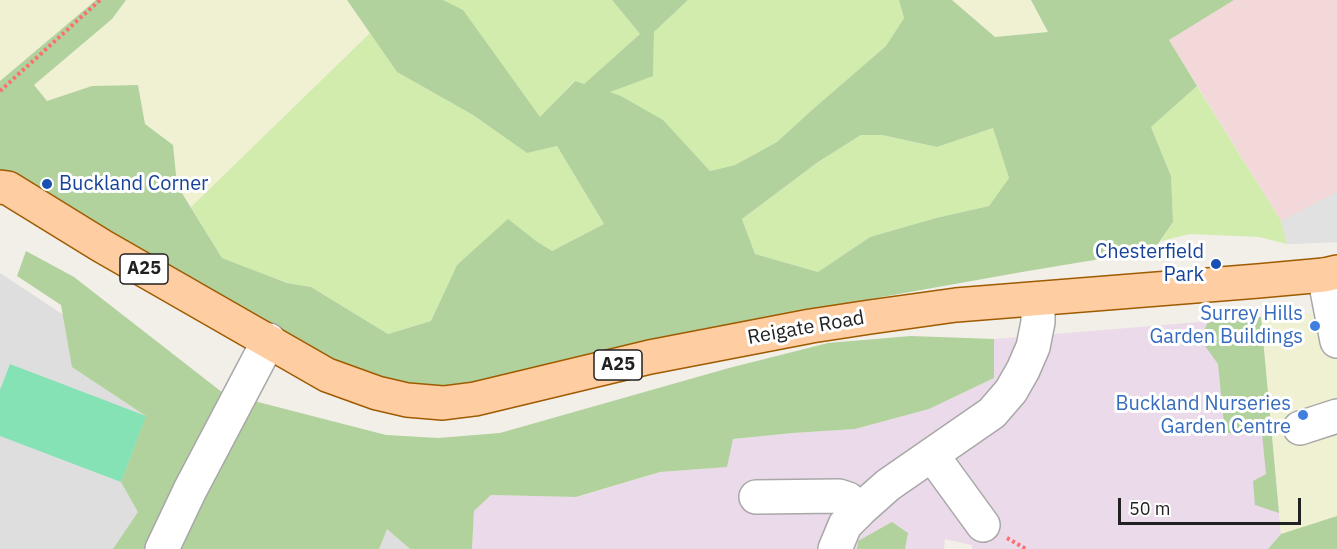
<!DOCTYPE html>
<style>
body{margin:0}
#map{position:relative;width:1337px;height:549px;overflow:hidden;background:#f2eee8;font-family:"IBM Plex Sans",sans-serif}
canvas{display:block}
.scale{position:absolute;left:1118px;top:498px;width:183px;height:27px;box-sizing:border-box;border:3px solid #212121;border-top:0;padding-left:8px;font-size:18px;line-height:21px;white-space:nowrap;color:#212121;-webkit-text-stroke:4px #fff;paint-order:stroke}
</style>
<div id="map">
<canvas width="1337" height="549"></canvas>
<div class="scale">50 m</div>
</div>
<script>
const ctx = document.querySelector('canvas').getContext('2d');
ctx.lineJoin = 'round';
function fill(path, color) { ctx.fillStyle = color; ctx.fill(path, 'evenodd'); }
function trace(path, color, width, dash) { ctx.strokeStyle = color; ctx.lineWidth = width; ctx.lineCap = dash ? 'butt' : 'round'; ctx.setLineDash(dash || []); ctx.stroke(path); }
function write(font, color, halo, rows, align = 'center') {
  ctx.font = font + ' "IBM Plex Sans",sans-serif'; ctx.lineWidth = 6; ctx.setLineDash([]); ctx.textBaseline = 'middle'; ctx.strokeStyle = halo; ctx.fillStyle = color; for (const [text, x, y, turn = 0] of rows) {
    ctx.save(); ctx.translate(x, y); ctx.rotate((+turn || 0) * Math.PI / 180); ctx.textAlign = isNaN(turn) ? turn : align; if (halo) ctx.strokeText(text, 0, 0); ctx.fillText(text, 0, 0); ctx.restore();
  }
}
const residential = new Path2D(`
 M0,273L387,529L410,549H0Z`);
const commercial = new Path2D(`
 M1234,0H1337V242L1287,244L1281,221L1169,40Z`);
const industrial = new Path2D(`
 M1261,317L1281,534L1268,549H972V545L945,539L944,549H905L907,533L858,541L857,549H472L474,511L491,495L577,497L660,472L726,467L733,439L793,433L855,429L929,409L994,378V339Z`);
const farmland = new Path2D(`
 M0,0H96L0,81Z
 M126,0H347L370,33L191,207L177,185L173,145L145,124L138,85L92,86L47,101L34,85L112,19Z
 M952,0H1031L1048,32L995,37Z
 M1337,309V516L1281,534L1261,317L1315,313Z`);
const grass = new Path2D(`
 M443,0H612L640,34L584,84L574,81L540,118L520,90Z
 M688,0H899L904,18L886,46L813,109L777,142L735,165L710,171L662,120L621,96L609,92L653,75L654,32Z
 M370,33L397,72L473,115L527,153L557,146L604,224L552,251L536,241L457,265L431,321L388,334L311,287L287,283L222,258L191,207Z
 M1197,86L1281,221L1287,244L1259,237L1190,234L1161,241L1173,222L1171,176L1151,127Z
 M993,128L1009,178L989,206L936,218L870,237L818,272L755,254L742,219L818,162L861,135H882L937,147Z`);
const forest = new Path2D(`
 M96,0H126L112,19L34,85L47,101L92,86L138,85L145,124L173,145L177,185L222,258L287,283L311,287L388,334L431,321L457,265L508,219L536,241L552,251L604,224L557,146L527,153L473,115L397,72L347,0H443L463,10L540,117L575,81L584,84L640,34L612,0H688L654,32L653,76L610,92L621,96L663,120L710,171L735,165L777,142L813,109L886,46L904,18L899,0H952L995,37L1048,32L1031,0H1234L1169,40L1197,86L1151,127L1171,176L1173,222L1154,250L1022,272L792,313L496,379L437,389L370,382L217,292L155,265L0,172V81ZM993,128L1009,178L989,206L936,218L870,237L818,272L755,254L742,219L818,162L861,135H882L937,147Z
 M26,251L74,277L223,393L386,435L438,438L500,433L729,368L828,343L911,336L994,339V378L929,409L855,429L793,433L733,439L727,467L660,472L576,497L491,495L474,511L472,549H410L387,529L379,549H113L138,512L121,482L146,416L72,367L61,305L17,276Z
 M1261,317L1279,513L1255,505L1253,481L1266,474L1262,433H1225L1218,364L1200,339L1208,322Z
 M1337,516V549H1268L1281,534Z
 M892,522L908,533L905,549H857L858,541Z`);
const pitch = new Path2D(`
 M10,364L146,416L121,482L0,436V390Z`);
const parking = new Path2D(`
 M1337,192V242L1287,244L1281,221Z`);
const path = new Path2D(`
 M0,91L100,0
 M1007,538L1026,549`);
const minor = new Path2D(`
 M1324,275L1337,341
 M1300,428L1337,416
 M932,455L983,525
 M756,497L839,496L848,499L861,509
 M162,549L190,490L269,340
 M835,549L845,525L861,509L888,485L992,413L1011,391L1023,370L1033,347L1038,322V299`);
const major = new Path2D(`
 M0,187L8,188L102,246L327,375L377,393L407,400L443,403L475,399L650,357L811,326L870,317L956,305L1258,281L1324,275L1337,272`);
const markers = [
 [47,184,6,"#1a4fb4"],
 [1216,264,6,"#1a4fb4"],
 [1315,326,6,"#3f7fe0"],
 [1303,415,6,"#3f7fe0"]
];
const shields = [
 [144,269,48],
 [618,365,48]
];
const shieldNames = [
 ["A25",144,269],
 ["A25",618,365]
];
const transitNames = [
 ["Buckland Corner",59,184],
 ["Chesterfield",1204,252,"right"],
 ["Park",1204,275,"right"]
];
const shopNames = [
 ["Surrey Hills",1303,314],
 ["Garden Buildings",1303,337],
 ["Buckland Nurseries",1291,404],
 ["Garden Centre",1291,427]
];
const streetNames = [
 ["Reigate Road",806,328,-10]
];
fill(residential, '#dfdede');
fill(commercial, '#f2d8d9');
fill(industrial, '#ebdae9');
fill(farmland, '#f0f0d3');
fill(grass, '#d2ecae');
fill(forest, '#b1d29c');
fill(pitch, '#85e2b5');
fill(parking, '#e1e1e1');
trace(minor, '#a8a8a8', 36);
trace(major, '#9f5b00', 36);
trace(path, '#fd6f6e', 4, [3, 3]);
trace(minor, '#fff', 33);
trace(major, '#fecda1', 33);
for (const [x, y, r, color] of markers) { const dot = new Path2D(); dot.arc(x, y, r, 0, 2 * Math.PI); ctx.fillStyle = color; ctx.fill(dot); trace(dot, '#fff', 2); }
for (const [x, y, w] of shields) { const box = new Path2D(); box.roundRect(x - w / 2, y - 15, w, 30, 4.5); ctx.fillStyle = '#fff'; ctx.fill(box); trace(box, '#212121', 1.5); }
write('bold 18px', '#212121', null, shieldNames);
write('20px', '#164399', '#fff', transitNames, 'left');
write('20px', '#366cbe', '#fff', shopNames, 'right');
write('20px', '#212121', '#fff', streetNames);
</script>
